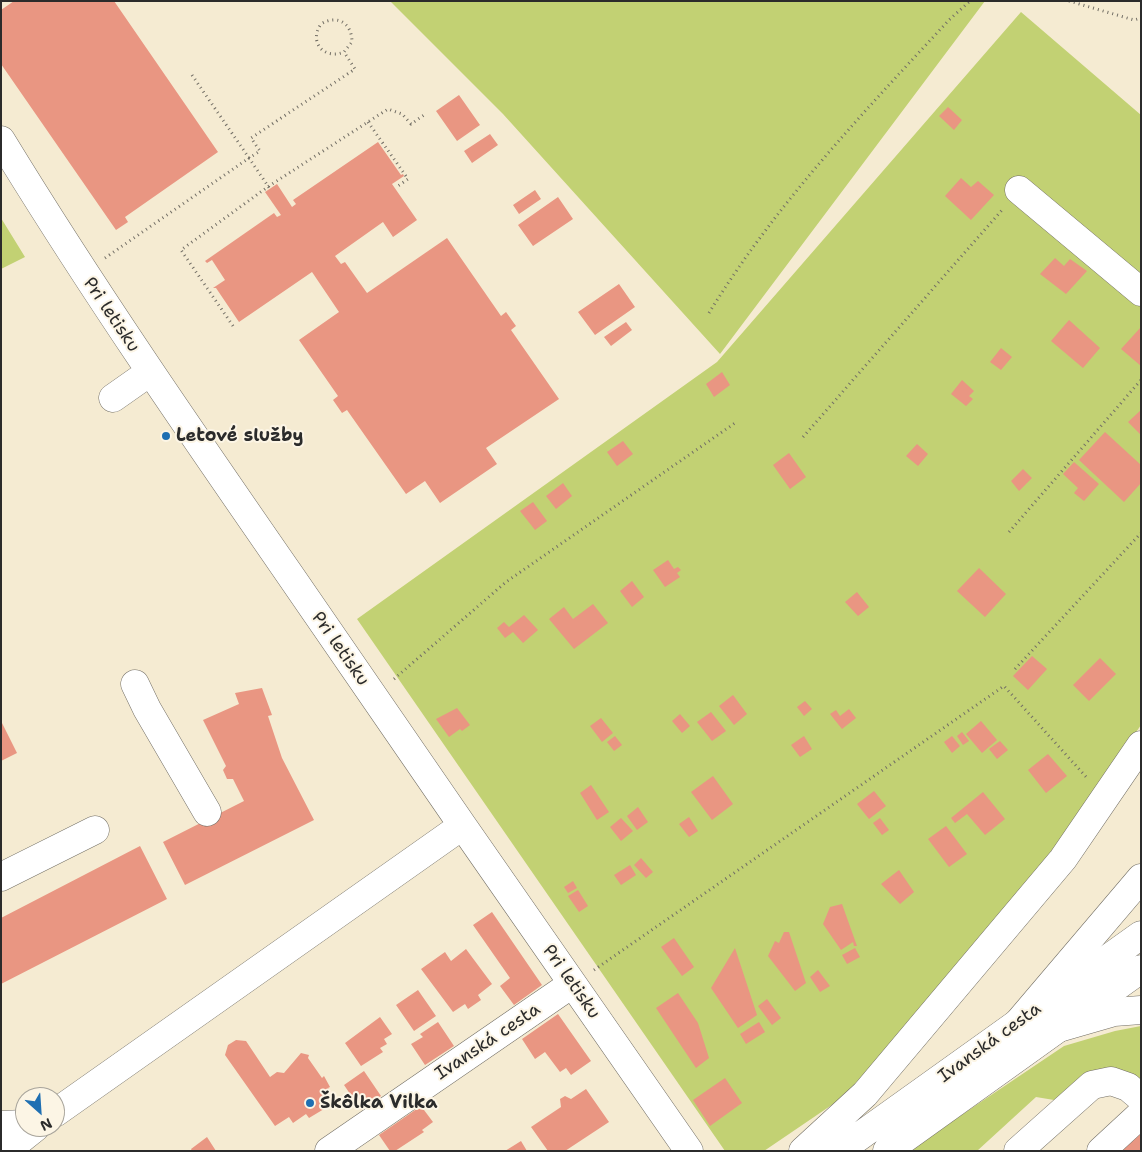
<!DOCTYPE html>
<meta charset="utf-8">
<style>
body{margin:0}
#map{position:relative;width:1142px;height:1152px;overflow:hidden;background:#f5ebd2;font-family:"Shantell Sans",sans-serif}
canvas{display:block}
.frame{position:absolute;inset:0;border:2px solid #2b2b2b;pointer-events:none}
.north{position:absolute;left:15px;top:1087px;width:50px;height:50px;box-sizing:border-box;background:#fcf5e5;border:1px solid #a8a49b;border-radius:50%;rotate:154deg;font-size:14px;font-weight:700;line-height:20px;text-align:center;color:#2b2b2b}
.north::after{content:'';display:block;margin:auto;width:18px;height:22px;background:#1f6fb2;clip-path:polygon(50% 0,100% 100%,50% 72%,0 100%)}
</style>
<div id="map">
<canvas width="1142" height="1152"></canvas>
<div class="frame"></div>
<div class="north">N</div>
</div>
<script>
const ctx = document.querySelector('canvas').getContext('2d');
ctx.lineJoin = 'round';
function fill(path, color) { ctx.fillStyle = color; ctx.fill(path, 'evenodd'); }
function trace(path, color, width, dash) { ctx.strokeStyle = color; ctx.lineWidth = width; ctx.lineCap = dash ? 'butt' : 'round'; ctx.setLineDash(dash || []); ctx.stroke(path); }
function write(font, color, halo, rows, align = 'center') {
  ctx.font = font + ' "Shantell Sans",sans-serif'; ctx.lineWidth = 4; ctx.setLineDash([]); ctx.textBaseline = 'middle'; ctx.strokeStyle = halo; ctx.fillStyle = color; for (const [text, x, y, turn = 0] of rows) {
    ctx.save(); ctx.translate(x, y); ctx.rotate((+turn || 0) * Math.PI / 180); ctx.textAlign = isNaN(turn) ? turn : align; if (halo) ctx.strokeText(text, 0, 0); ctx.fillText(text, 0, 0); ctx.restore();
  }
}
const green = new Path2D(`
 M390,1H985L720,354L503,114Z
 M1021,12L1141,115V725L1021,900L842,1098L764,1151H725L357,619L717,362Z
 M1,218L25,257L1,269Z
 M1141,1026V1080C1113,1059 1085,1086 1060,1101L1036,1097L977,1151H908L1064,1046L1115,1031Z`);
const building = new Path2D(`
 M14,1H114L218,152L125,217L128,222L116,230L1,64V10Z
 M459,95L480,125L457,141L436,111Z
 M948,107L962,120L954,130L939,116Z
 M490,134L498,145L472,163L464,151Z
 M378,142L401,175L403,174L404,176L392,184L417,220L393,237L383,222L335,256L341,264L345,262L367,293L447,238L501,316L506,312L516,326L511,330L559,399L486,448L497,464L440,503L425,481L406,494L347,410L342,413L333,400L338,396L299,340L339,312L312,272L239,322L216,288H213L225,280L212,260L207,263L205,261L274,213L277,217L281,215L265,192L277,184L292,207L296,204L293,200Z
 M961,178L971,187L978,181L994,195L971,220L945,196Z
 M535,190L541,199L519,214L513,205Z
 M558,197L573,219L533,246L518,225Z
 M1055,258L1064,266L1070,259L1087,271L1066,294L1040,274Z
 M619,284L635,307L595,335L578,312Z
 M1069,320L1100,348L1083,368L1051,341Z
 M626,322L632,330L611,346L604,337Z
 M1141,327V366L1121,349Z
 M1001,348L1012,357L1001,370L990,362Z
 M722,372L730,385L714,397L706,384Z
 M962,380L974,391L969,396L973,399L966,406L951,394Z
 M1141,410V435L1128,422Z
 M1105,432L1141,465V483L1124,502L1079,460Z
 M623,441L633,454L617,466L607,452Z
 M917,444L928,454L918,466L906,456Z
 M789,453L806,477L790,489L773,465Z
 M1074,462L1099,484L1084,501L1074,493L1078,488L1063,474Z
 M1023,469L1032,478L1019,491L1011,481Z
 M563,483L572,496L556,509L546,496Z
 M533,502L547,521L535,530L520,511Z
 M668,560L674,569L678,567L681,570L677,573L680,577L665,587L653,570Z
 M979,568L1006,594L985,617L957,591Z
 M632,581L644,597L632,607L620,591Z
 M857,592L869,607L858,616L845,602Z
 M593,604L608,623L574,649L549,619L564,607L573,619Z
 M524,615L538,630L523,643L513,632L505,638L497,628L504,622L509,627Z
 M1032,656L1047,669L1028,690L1013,676Z
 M1100,658L1116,674L1089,701L1073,685Z
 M262,688L272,715L268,716L282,758L314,820L185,885L163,842L244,801L233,779H227L223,770L226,766L203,720L239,704L235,693Z
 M733,695L747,714L734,725L719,706Z
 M805,701L812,709L804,716L797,707Z
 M457,708L470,725L462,731L460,729L449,737L436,719Z
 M849,709L856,718L842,729L830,714L836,710L840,716Z
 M711,712L726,731L712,741L697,722Z
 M680,714L690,726L682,733L672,721Z
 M601,718L613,733L602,742L590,726Z
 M1,721L17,753L1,761Z
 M981,721L997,740L982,753L966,734Z
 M962,732L969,741L963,745L957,736Z
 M615,736L622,745L614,751L607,742Z
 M804,736L812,749L800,757L791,745Z
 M952,736L960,746L952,753L944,742Z
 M1000,741L1008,750L997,759L989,749Z
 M1048,754L1067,776L1046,793L1028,770Z
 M713,776L733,804L712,820L691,792Z
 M591,785L609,812L597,820L580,793Z
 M874,791L886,806L869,819L857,804Z
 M983,792L1005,819L985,835L967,814L955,823L951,818Z
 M638,807L648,822L637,830L627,816Z
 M689,817L698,831L689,837L679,824Z
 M621,818L633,831L621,841L610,827Z
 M880,818L889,830L882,835L873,823Z
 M946,826L967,854L949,867L928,839Z
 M140,846L167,899L1,984V918Z
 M641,858L653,872L646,878L634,865Z
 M630,865L636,875L621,885L614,875Z
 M899,870L914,892L900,904L881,884Z
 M573,881L577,888L568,893L564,887Z
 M578,890L588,906L579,912L568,896Z
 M842,904L857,946H854L853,942L841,950L823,924L830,907Z
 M492,912L542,985L514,1005L500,986L510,978L473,925Z
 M784,932H789L806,983L795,991L768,956L775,941L779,943Z
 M674,938L694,967L682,976L661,947Z
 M735,948L757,1015L738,1028L711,988Z
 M855,948L860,957L847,964L842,955Z
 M466,949L492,984L478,995L481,1000L468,1009L465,1004L453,1012L421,969L445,952L451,961Z
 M818,970L830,986L820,992L810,977Z
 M418,990L436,1016L414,1031L396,1005Z
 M678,993L698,1023L709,1058L696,1068L656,1008Z
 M767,999L781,1018L772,1025L758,1006Z
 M558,1014L591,1061L571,1075L566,1068L560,1072L545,1052L535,1059L522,1039Z
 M380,1017L392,1034L384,1039L387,1044L380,1048L383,1052L361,1066L345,1043Z
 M438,1022L454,1046L425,1065L411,1044L423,1037L420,1034Z
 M759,1022L765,1032L746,1044L740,1034Z
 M236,1040L246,1041L270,1077L277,1072L284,1073L301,1053L309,1055L308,1058L322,1078L324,1076L330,1087L328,1088L331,1092L320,1101L324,1109L309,1118L306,1114L293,1123L289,1117L275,1126L225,1055L228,1045Z
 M364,1071L381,1096L361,1110L344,1085Z
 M725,1078L742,1103L710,1126L693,1100Z
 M586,1089L609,1122L565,1151H548L531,1127L561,1107L560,1099L565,1096L571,1099Z
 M421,1106L433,1122L422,1130L424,1132L395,1151H390L379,1135Z
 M1141,1133V1151H1111L1136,1135Z
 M207,1137L216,1151H192L191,1149Z
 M521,1141L527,1151H505Z`);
const path = new Path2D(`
 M1069,1L1134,20L1141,18
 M192,75L249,158L260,151L251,138L355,69L344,52L352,42C352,23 337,14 321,24C308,43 325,60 344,52
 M368,122L408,179L398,186
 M105,258L249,158L270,189
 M709,313C775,205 863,113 949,20L970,1
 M233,326L181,250L269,186L388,109L402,114L411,124L424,115
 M803,437L1002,210
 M1009,532L1141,380
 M1015,669L1141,533
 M394,679L506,582L735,423
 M594,970L1004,686L1088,779`);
const minor = new Path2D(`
 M1,140C92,289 191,432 290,575C422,768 555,959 689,1151
 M1019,190L1141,292
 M113,398L150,372
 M135,684L147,709L207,812
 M1,877L95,830
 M55,1113L462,826
 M1,1125L25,1124
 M6,1151L36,1127
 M329,1151L572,984
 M803,1151L865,1094L1063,859L1141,745
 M839,1151L1141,935
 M887,1151L1141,969
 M1018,1151L1092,1085L1111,1081L1128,1087L1141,1098
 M1101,1151L1141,1114`);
const highway = new Path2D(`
 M1017,1024L1141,878
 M1062,1027L1114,1012L1141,1010`);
const markers = [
 [166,436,5,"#1f6fb2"],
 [310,1103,5,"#1f6fb2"]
];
const streetNames = [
 ["Pri letisku",111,315,56],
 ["Pri letisku",340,649,55],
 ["Pri letisku",571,982,55],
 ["Ivanská cesta",488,1042,-34],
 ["Ivanská cesta",990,1043,-36]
];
const poiNames = [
 ["Letové služby",176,436],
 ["Škôlka Vilka",320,1103]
];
fill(green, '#c2d173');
fill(building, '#e99682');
trace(minor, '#726e65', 29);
trace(highway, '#726e65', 29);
trace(path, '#726e65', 3, [1, 4]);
trace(minor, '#fff', 28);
trace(highway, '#fff', 28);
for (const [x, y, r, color] of markers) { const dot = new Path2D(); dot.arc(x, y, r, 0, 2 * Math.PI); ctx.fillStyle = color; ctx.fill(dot); trace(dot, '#fcf5e5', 2); }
write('18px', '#2b2b2b', '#fcf5e5', streetNames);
write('bold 18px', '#2b2b2b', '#fcf5e5', poiNames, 'left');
</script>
